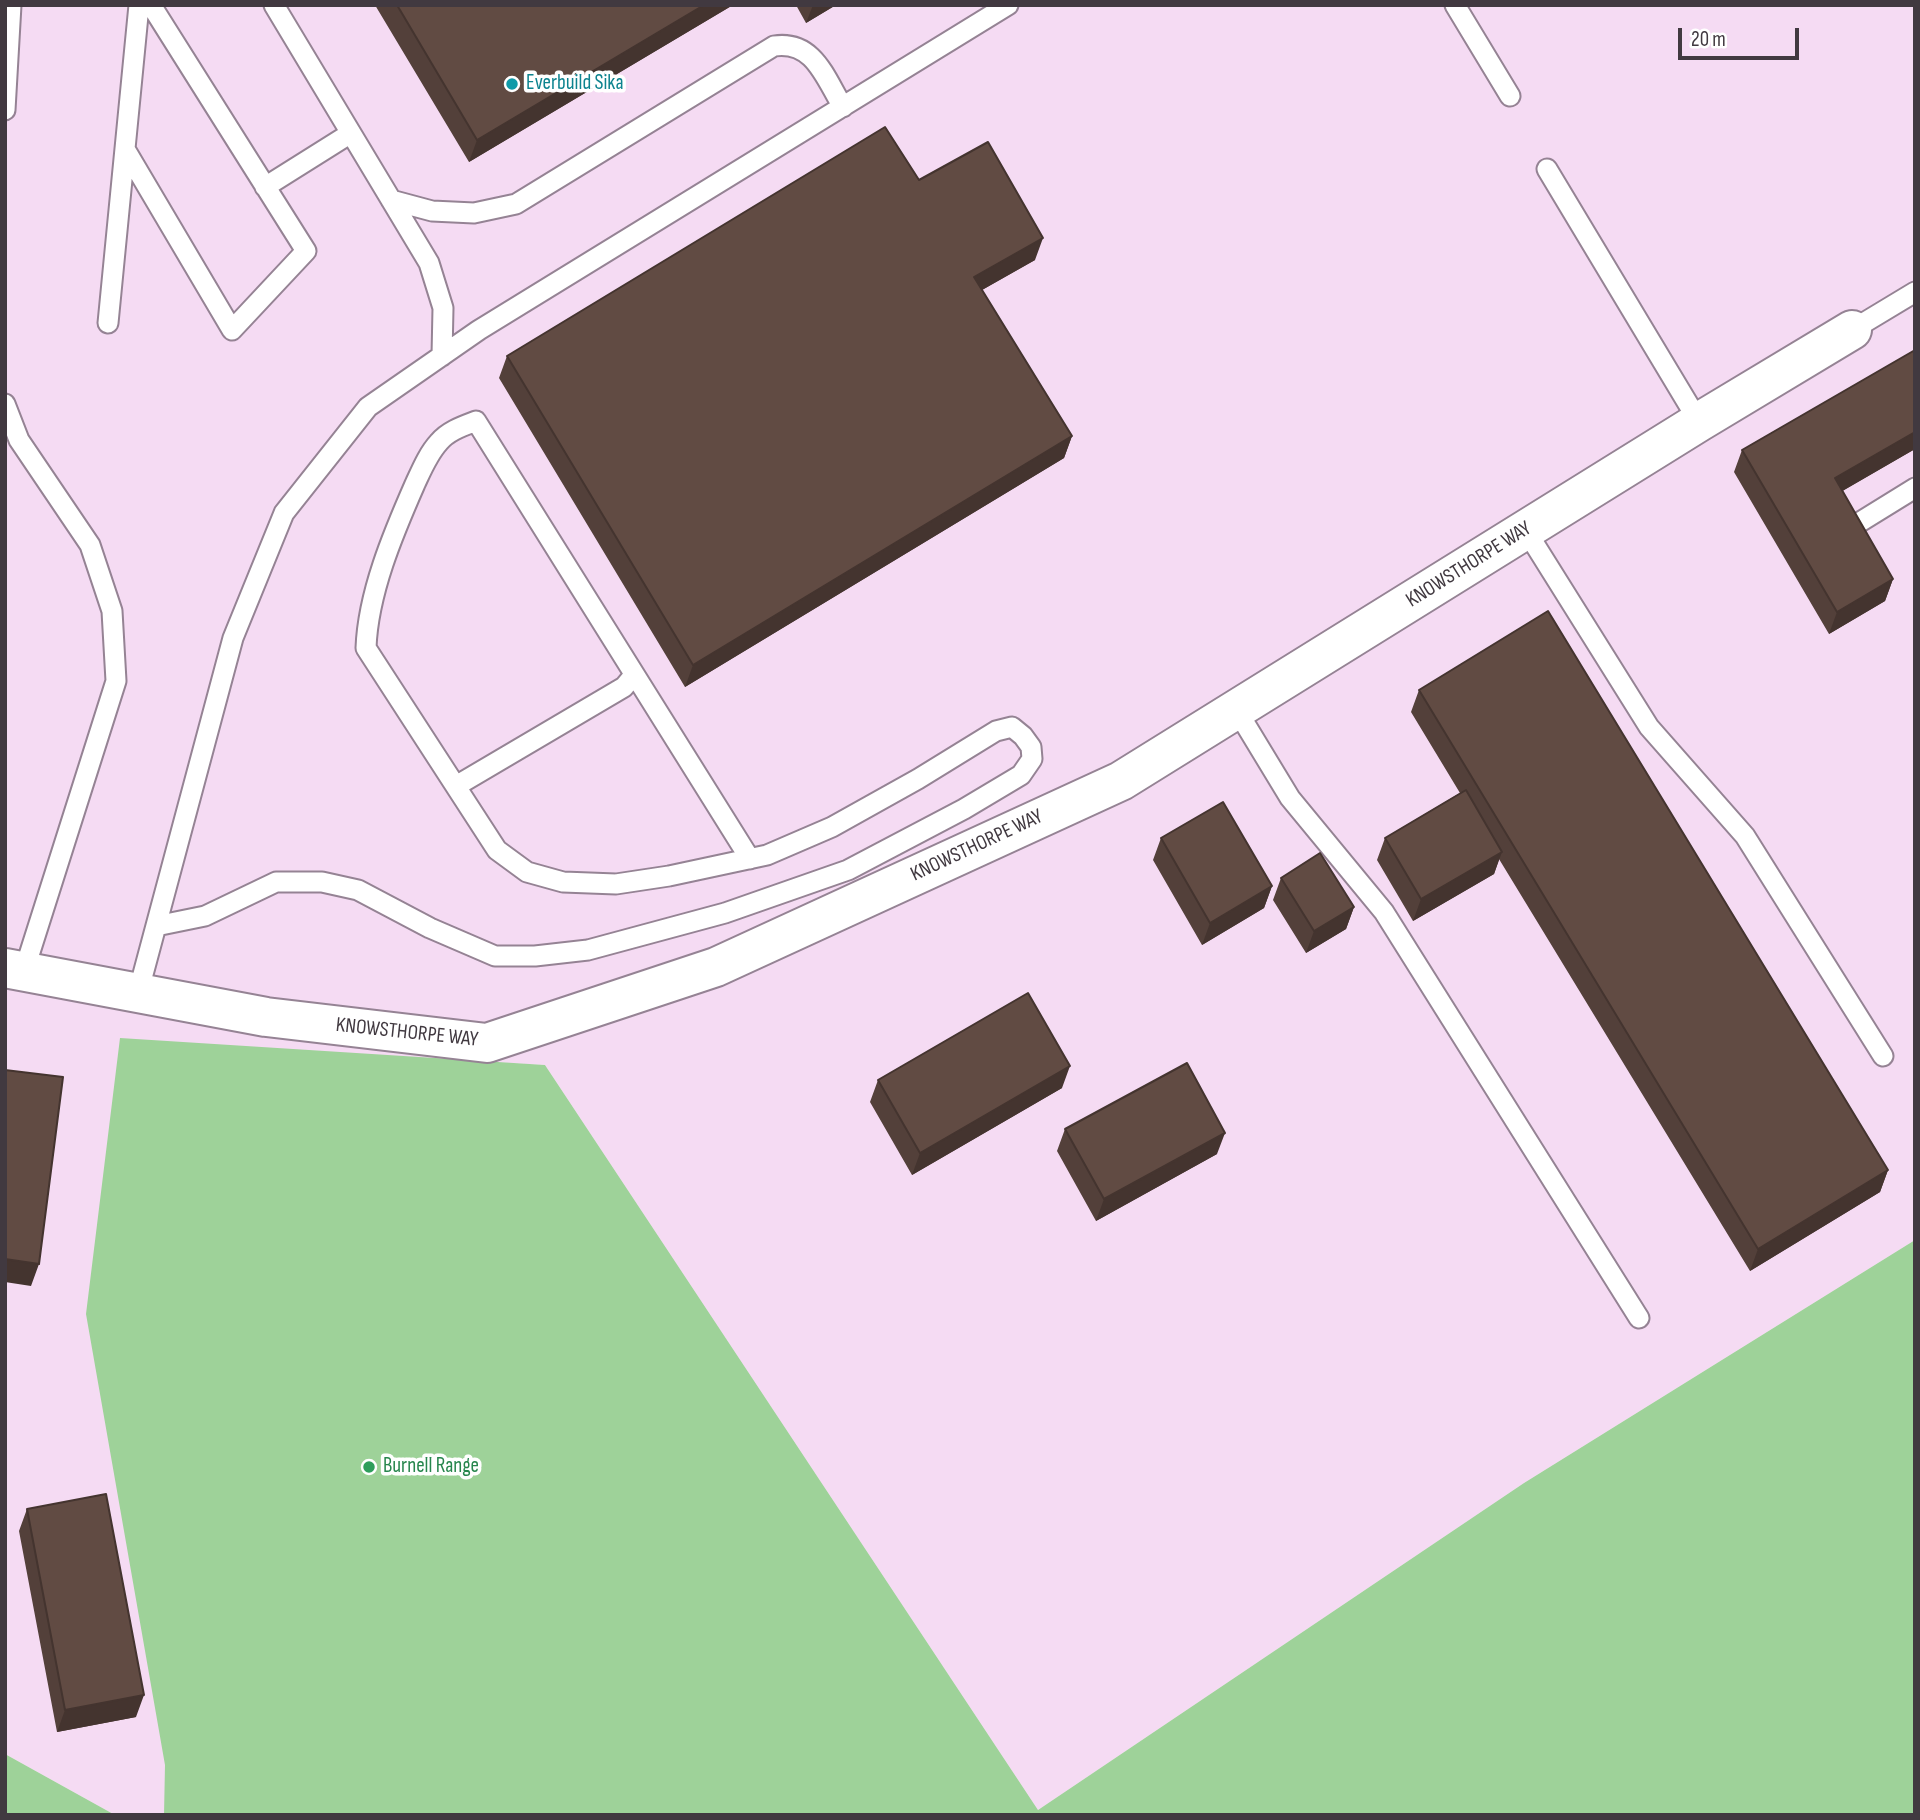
<!DOCTYPE html>
<style>
body{margin:0}
#map{position:relative;width:1920px;height:1820px;overflow:hidden;background:#feeafc;font-family:"Sofia Sans Condensed",sans-serif}
canvas{display:block}
.frame{position:absolute;inset:0;border:7px solid #413940;pointer-events:none}
.scale{position:absolute;left:1678px;top:28px;width:121px;height:32px;box-sizing:border-box;border:4px solid #413940;border-top:0;padding-left:9px;font-size:21px;line-height:24px;white-space:nowrap;color:#413940;-webkit-text-stroke:5px #fff;paint-order:stroke}
</style>
<div id="map">
<canvas width="1920" height="1820"></canvas>
<div class="frame"></div>
<div class="scale">20 m</div>
</div>
<script>
const ctx = document.querySelector('canvas').getContext('2d');
ctx.lineJoin = 'round';
function fill(path, color) { ctx.fillStyle = color; ctx.fill(path, 'evenodd'); }
function trace(path, color, width, dash) { ctx.strokeStyle = color; ctx.lineWidth = width; ctx.lineCap = dash ? 'butt' : 'round'; ctx.setLineDash(dash || []); ctx.stroke(path); }
function write(font, color, halo, rows, align = 'center') {
  ctx.font = font + ' "Sofia Sans Condensed",sans-serif'; ctx.lineWidth = 7; ctx.setLineDash([]); ctx.textBaseline = 'middle'; ctx.strokeStyle = halo; ctx.fillStyle = color; for (const [text, x, y, turn = 0] of rows) {
    ctx.save(); ctx.translate(x, y); ctx.rotate((+turn || 0) * Math.PI / 180); ctx.textAlign = isNaN(turn) ? turn : align; if (halo) ctx.strokeText(text, 0, 0); ctx.fillText(text, 0, 0); ctx.restore();
  }
}
const built = new Path2D(`
 M5,5H1915V1240L1524,1483L1038,1810L545,1065L364,1055L748,1815H115L5,1754Z`);
const green = new Path2D(`
 M120,1038L545,1065L1038,1810L1524,1483L1915,1240V1815H164L165,1765L86,1314Z
 M5,1754L115,1815H5Z`);
const lane = new Path2D(`
 M274,5L429,263L443,308L442,356
 M1455,5L1510,96
 M5,110L11,5
 M125,149L232,330L306,251L151,5
 M1547,169L1699,422
 M265,187L351,133
 M391,200L432,211L474,213L516,204L774,46C814,40 825,78 843,107
 M108,323L139,5
 M1852,330L1915,292
 M5,404L19,440L90,545L112,611L116,681L24,971
 M1860,522L1915,488
 M1525,529L1649,727L1745,836L1883,1056
 M1236,709L1290,798L1384,912L1639,1318
 M456,786L624,687L634,675
 M156,926L205,916L276,882H322L358,890L430,928L495,956H535L588,950L725,913L848,870L964,809L1021,775L1032,759L1031,747L1023,736L1012,727L996,731L918,779L832,827L767,855L669,876L616,884L563,882L527,872L497,850L366,648C368,593 393,534 415,484C422,469 428,454 439,442C448,431 463,426 476,421L750,859
 M138,993L233,638L284,513L368,407L479,330L1008,5`);
const street = new Path2D(`
 M5,968L266,1017L487,1043L716,967L1121,781L1699,422L1852,330`);
const wall = new Path2D(`
 M375,5H733L469,162Z
 M796,5H836L806,23Z
 M919,180L1035,260L982,290L1072,436L1064,458L685,687L499,378L507,356Z
 M1915,350V449L1842,491L1893,579L1885,601L1829,634L1734,472L1742,450Z
 M1419,690L1888,1170L1880,1192L1750,1271L1499,859L1494,874L1413,921L1377,860L1385,838L1460,793L1411,712Z
 M1161,838L1272,886L1264,908L1202,945L1153,860Z
 M1281,878L1354,907L1346,929L1306,953L1273,900Z
 M878,1080L1062,1088L912,1175L870,1102Z
 M1065,1129L1217,1154L1096,1221L1057,1151Z
 M27,1509L136,1717L57,1732L19,1531Z`);
const shadedWall = new Path2D(`
 M704,5H733L469,162L477,140Z
 M813,5H836L806,23Z
 M1043,238L1035,260L966,299L974,277Z
 M1915,432V449L1827,500L1835,478Z
 M1072,436L1064,458L685,687L693,665Z
 M1893,579L1885,601L1829,634L1837,612Z
 M1502,852L1494,874L1413,921L1421,899Z
 M1272,886L1264,908L1202,945L1210,923Z
 M1354,907L1346,929L1306,953L1314,931Z
 M1070,1066L1062,1088L912,1175L920,1153Z
 M1225,1133L1217,1154L1096,1221L1104,1199Z
 M1888,1170L1880,1192L1750,1271L1758,1249Z
 M5,1259L39,1264L31,1286L5,1282Z
 M144,1695L136,1717L57,1732L65,1710Z`);
const building = new Path2D(`
 M397,5H704L477,140Z
 M885,127L919,180L988,142L1043,238L974,277L1072,436L693,665L507,356Z
 M1915,350V432L1835,478L1893,579L1837,612L1742,450Z
 M1548,611L1888,1170L1758,1249L1419,690Z
 M1466,790L1502,852L1421,899L1385,838Z
 M1223,802L1272,886L1210,923L1161,838Z
 M1320,853L1354,907L1314,931L1281,878Z
 M1028,993L1070,1066L920,1153L878,1080Z
 M1187,1063L1225,1133L1104,1199L1065,1129Z
 M5,1070L63,1077L39,1264L5,1259Z
 M106,1494L144,1695L65,1710L27,1509Z`);
const markers = [
 [512,84,7,"#0f9aa8"],
 [369,1467,7,"#2e9e5b"]
];
const cultureNames = [
 ["Everbuild Sika",526,84]
];
const streetNames = [
 ["KNOWSTHORPE WAY",1469,565,-32],
 ["KNOWSTHORPE WAY",977,846,-25],
 ["KNOWSTHORPE WAY",407,1033,6]
];
const leisureNames = [
 ["Burnell Range",383,1467]
];
fill(built, '#f5dbf3');
fill(green, '#9ed299');
trace(lane, '#958394', 23);
trace(street, '#958394', 42);
trace(lane, '#fff', 19);
trace(street, '#fff', 38);
fill(wall, '#53403a');
fill(shadedWall, '#44342f');
fill(building, '#614b43');
trace(building, '#44342f', 2);
for (const [x, y, r, color] of markers) { const dot = new Path2D(); dot.arc(x, y, r, 0, 2 * Math.PI); ctx.fillStyle = color; ctx.fill(dot); trace(dot, '#fff', 2.5); }
write('21px', '#0d838f', '#fff', cultureNames, 'left');
write('21px', '#413940', '#fff', streetNames);
write('21px', '#27864d', '#fff', leisureNames, 'left');
</script>
